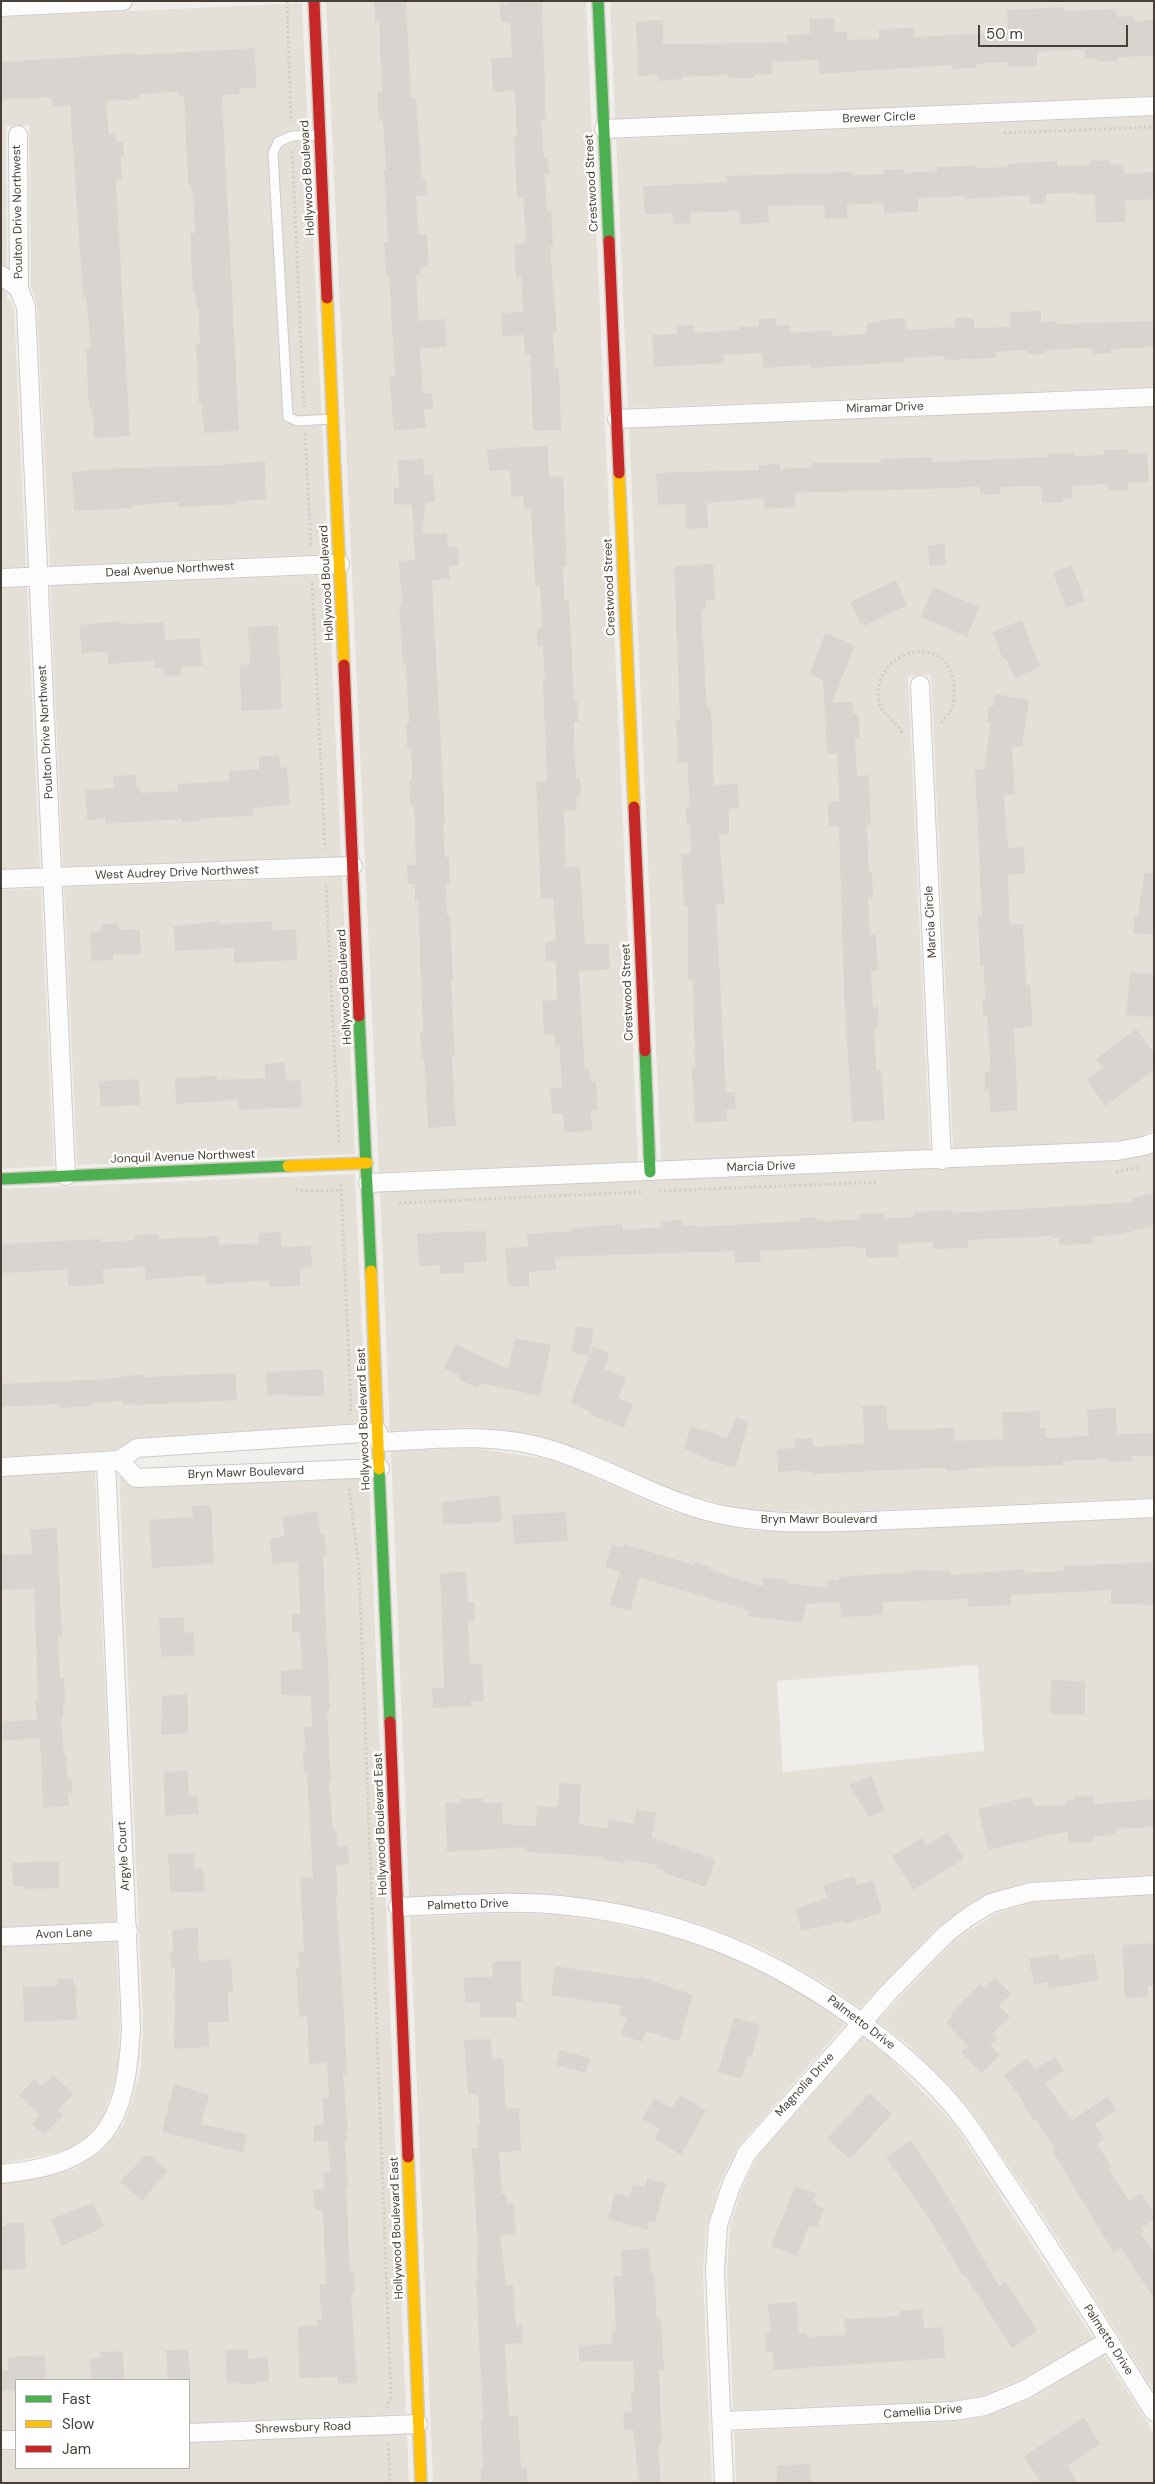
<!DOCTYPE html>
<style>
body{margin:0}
#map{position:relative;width:1155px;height:2484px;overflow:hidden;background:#f0eeea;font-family:"DM Sans",sans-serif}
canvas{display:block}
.frame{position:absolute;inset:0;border:2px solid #473f35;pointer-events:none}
.legend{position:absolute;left:15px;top:2379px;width:175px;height:90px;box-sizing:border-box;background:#fff;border:1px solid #b5b2ae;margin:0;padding:6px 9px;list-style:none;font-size:15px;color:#473f35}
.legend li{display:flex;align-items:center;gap:10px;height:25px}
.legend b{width:25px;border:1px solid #b5b2ae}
.scale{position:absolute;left:978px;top:25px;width:150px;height:22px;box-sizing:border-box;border:2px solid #473f35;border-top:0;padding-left:6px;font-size:15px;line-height:18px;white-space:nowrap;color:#473f35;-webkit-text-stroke:4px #fff;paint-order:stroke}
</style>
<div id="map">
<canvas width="1155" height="2484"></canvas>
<div class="frame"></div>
<ul class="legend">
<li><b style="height:6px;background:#4caf50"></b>Fast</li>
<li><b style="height:6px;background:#ffc107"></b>Slow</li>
<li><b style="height:6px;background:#c62828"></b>Jam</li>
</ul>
<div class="scale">50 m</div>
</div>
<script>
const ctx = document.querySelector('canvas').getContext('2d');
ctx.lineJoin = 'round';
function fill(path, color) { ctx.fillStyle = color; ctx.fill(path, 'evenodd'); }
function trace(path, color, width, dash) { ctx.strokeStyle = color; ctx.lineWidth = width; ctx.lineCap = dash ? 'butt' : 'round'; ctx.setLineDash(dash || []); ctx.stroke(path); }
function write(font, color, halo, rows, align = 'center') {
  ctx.font = font + ' "DM Sans",sans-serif'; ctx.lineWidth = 4.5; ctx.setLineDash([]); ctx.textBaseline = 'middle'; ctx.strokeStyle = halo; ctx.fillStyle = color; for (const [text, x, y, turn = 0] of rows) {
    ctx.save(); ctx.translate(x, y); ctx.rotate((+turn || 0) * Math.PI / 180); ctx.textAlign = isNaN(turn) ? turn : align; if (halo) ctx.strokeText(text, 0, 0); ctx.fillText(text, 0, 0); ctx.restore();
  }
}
const residential = new Path2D(`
 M326,1H586L638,1162L379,1172Z
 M610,1H1154V96L615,119Z
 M302,3L328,554L50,566L37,307L31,287L29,125L6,126L7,267L1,264V17Z
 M1154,116V387L628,408L616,139Z
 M1,287L7,293V299H10L14,309L26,567L1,568Z
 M1154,407V1130L1140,1137L1115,1141L953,1149L931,675L908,676L930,1150L661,1161L629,428Z
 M328,575L341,857L63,867L50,586Z
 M27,587L40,868L1,869V588Z
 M342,877L355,1154L77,1165L64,887Z
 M41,888L54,1166L1,1169V890Z
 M1154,1153V1498L835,1512L759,1511L733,1507L678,1492L587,1451L535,1435L474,1427L390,1431L380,1192L1117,1161Z
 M355,1174L366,1423L136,1438L115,1450L1,1457V1189Z
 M474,1448L547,1459L576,1469L670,1511L727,1526L756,1531L835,1532L1154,1518V1875L1027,1882L988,1894L960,1910L937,1928L860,2008L823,1982L763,1949L714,1929L664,1913L612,1902L560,1895L508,1893L409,1897L391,1451ZM978,1665L984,1751L783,1772L777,1681Z
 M95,1471L116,1922L1,1927V1477Z
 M119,1475L128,1484L137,1488L369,1478L406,2414L189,2423V2380H16V2430H1V2184L46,2177L77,2168L103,2150L123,2125L134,2096L141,2068L143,2026Z
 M1154,1895V2391L1043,2216L973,2113L948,2084L906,2043L877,2021L954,1941L996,1913L1033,1902Z
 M509,1913L558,1915L606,1922L657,1933L706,1947L751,1966L810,1998L845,2024L738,2147L720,2183L707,2225L703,2271L712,2483H433L410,1917Z
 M116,1942L120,2027L118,2067L112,2092L102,2118L85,2138L65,2151L1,2164V1947Z
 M863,2037L889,2057L954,2124L1093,2338L1018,2381L982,2396L953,2401L733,2410L727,2270L730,2226L742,2189L757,2157Z
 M1104,2355L1154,2433V2483H736L734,2431L955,2421L987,2416L1030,2399Z
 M407,2434L409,2483H1V2451L16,2450V2468H189V2443Z`);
const building = new Path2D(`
 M378,1H406L411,99L416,98L422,179H426L427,195L416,196L419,235L427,234L428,267H420L421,275H416L419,321L445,319L447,347L420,348L423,394L432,393L433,409H424L426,427L394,431L389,377L395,376L389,276H386L384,242H388L384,170H386L383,121H379L377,92L382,91L379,22H375L374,2Z
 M509,1H542L546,120H541L544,157H548L549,174H545L547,211L551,210L553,246H550L557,331H553L555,368L559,367L561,430L533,431L530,354H525L524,335L502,336L501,313L523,312L521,276L516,277L514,244L526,243L523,197L517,198L514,136H517L515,91L493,92L491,58L512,57L510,22L501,23L500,4H509Z
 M1064,7V11L1116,9L1117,17L1134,16L1135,21L1154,20V56L1118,57V61L1097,62V58L1085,59V49L1037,52V66L1008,67V62L976,64V68L951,69V65L819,74L818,60L773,62L772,74L754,75V78H729V76L725,75L682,77V79L658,81L657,75L638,76L636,21L663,20V44L747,43L787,42L786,35L810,34L809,19L834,18L835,32H847V40L879,39V29L914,28V37H917L1006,32L1008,30L1007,10Z
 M255,48L256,88H239L240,94L222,95L239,431L204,433L201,403L199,404L196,344H200L198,307H196L195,292L193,293L190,233H195L193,197L190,183H188L184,96H179L178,92L139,94V98L130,100L106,101L109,135L115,134L116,141H123L124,157H121L122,179L116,180L130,436L94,438V423L91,408H89L86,349H90L88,312L86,297H83L70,105L53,107L52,97L1,100V62L135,53L136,55Z
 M1109,160L1110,165L1123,164L1124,174L1154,172V199L1125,201L1126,222L1096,223L1095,194L1078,195V193L1046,194V203L1031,204L1030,195L965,199V196L918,198V212L884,213L883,203L847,205V218L825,219L824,205L768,206L769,223L740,224L739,211L690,213L691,223L673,224L672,213L645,215L643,186L727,182L726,176L851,172V175L884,174V170L904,169V173L937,171V167L966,166H976L977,168L1007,167V164L1057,161V166L1090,165V161Z
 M1041,311V322L1057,321V324L1154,321V347L1111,349V353L1093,354V349L1082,348L1046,350V354H1026V350L995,352L996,358L945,360V356L905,358V362L810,368V365L763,368L762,353L723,355L724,363L654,367L652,335L677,334V326L694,325V333L738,330V327L758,326V319L776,318V325H790V333L831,330L832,336L867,334V323L880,322V320L905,318L906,330L955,327V318H974V328L1011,327L1010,312Z
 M548,446L549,477L563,476L567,566H563L564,600H569L574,700H577L578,722H574V738L576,777H580L581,797H576L577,810L564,811L566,867L580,866L585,944H609L610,969L579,972L585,1069H589L590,1081H596L598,1110H591L592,1131L564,1132L563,1113L552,1114L550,1088L562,1087L559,1045L555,1046L554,1034L544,1035L542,1001L557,1000L556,961H546L545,943L556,940L553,899H541L536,782H547L543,682H545L543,646H537V627H542L540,585L535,586L531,508H524L523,496L511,497L510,470L489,471L487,449Z
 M1128,449V454L1147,453L1149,482L1128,483L1129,490L1109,491L1108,484L1072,486L1073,498H1063V502L1042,503L1041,486L1000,487V494L980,495V487L795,493V507L765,509L764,498L707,503L708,528L686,529L685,504L658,505L656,473L759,470V465L780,464V469L812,467V463H881V459L932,457V462L1047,457V454L1074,453V456L1105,455L1104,450Z
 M423,459L424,475L433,474L435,502L426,503L422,534L447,533L448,547L458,546L459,565L449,566L450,579L432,580L445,823H443L445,857H449L450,884H446L447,915H450L453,980H451L455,1057H452L456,1126L428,1128L424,1058L422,1059L420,1033H423L418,901H415V884H408L407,865H416L414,805H410L409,780H412L411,748H407L406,723H409L406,664L403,665L399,605H402L399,561L415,560L412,505L394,504V488H399L398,460Z
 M265,461L266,499L237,502V504L178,507V502L147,504L132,506L133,508L74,511L72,472L101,469L220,465Z
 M945,544L946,565L929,566L928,545Z
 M713,564L715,600L705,601L706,609L701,610L707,707H711L714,785L738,784L739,808L729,809V834L719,835L725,904L716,905L726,1092H735L736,1109L726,1110L727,1121L695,1123L692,1067H695L693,980H688V906H684L681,854H691L690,823H686V807H689L688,762L678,763L676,720H680L674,566Z
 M1072,565L1085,601L1066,608L1053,572Z
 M896,580L907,605L864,626L863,623L862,626L850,602Z
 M933,587L979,607L967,637L921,617Z
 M1022,620L1040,667L1015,678L1006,658L1003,659L992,632Z
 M120,621V623L130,624L164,622L165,640L200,638L202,666L181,667L182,675L164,676L163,668H154V661L108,664L107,652L81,653L80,625Z
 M278,625L282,709L241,711L240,665L250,664L248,627Z
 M825,633L855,645L832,703L853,702L854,714H858L860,738L855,739L857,776L869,775L871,825H867L869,872H872L873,897L868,898L870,935H876L878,971H871L873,1007H878L879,1027H874L876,1070H881L885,1120L852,1122L844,994L839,827H829L828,802L839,801L837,753L827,754L823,680L809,675Z
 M995,694L1029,700L1022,747L1012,746L1015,794L1004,795L1008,848L1024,847L1025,874L1008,875L1009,908L1010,925L1023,924L1026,985H1030L1033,1027L1014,1028L1018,1111L990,1112L989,1090H985V1072H989L990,1060L987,1016L983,1017L982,999H986L983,966L980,967L978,916H982L975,770L984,769L991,722H987L989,706L993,707Z
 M279,755L280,768L287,767L290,805L253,808L254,816L201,818V821L182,822V819L105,824V819L87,820L85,790L114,788L113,776L136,775L137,787H140L141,793L178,791V784L229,781V771L259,769V756Z
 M1144,873H1154V935L1133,933L1135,916H1138Z
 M219,921V924L272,921L273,930L296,929L297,960L234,963V948L175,951L174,926Z
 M118,923L119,930L140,929L141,954L113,955V960L91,961L90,932L102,931V924Z
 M1130,972L1154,974V1017L1126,1015Z
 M1136,1029L1154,1053V1070L1105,1106L1087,1080L1103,1068L1096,1059Z
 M285,1062L286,1081L301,1080L302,1107L239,1110L238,1100L176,1104L175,1078L217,1076V1080L265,1078V1064Z
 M139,1079L140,1105L101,1107L99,1081Z
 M1154,1193V1226L1117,1235L1093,1236V1244L1059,1245V1237L1053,1238V1236L968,1240V1248L934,1249L933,1242L898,1244L899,1257L866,1258V1248L848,1247L760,1251L761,1262L735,1263V1251L555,1257L556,1270L529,1272V1286L509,1287L507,1273L505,1248L528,1247L527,1234L573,1231V1228L622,1224L623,1230L663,1227L662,1221L682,1220V1226L697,1225V1227L799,1221V1218L816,1217L817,1220L828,1221L860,1219V1214L885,1213V1218L914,1217V1212L953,1210V1213L1134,1202L1133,1198Z
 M486,1231L487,1262L464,1263L465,1273L440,1274V1265L419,1266L417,1233Z
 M281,1232L282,1247L311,1246L312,1267L300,1268V1286L269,1287V1280L206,1285V1275L145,1280V1267L103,1269L104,1284L69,1287L67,1270L1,1273V1244L101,1239L102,1242L135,1240L134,1235L159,1234V1239L219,1236V1245L259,1243V1233Z
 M576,1326L594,1329L589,1355L593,1347L609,1353L604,1369L626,1378L618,1398L633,1404L624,1428L590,1415L591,1412L570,1403L589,1356L571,1352Z
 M515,1338L551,1345L540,1396L480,1383L478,1388L457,1379L459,1375L444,1368L455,1344L508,1369Z
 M323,1369L324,1396L267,1395L266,1372Z
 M236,1373L237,1400L138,1405L123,1404V1401L92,1403L93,1406L60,1408L59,1404L1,1407V1384L106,1379L143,1374V1377Z
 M886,1405L888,1430L954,1428L955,1441L1003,1439L1002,1412L1040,1411V1428H1046V1438L1089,1436L1087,1409L1116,1408L1117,1434L1154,1433V1456H1132L1133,1461L1108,1462L1107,1459L1063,1461V1465L967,1468V1470L946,1471V1468H933L814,1474L813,1472L799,1471L778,1472L777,1449L795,1448L794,1439L813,1438V1447L865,1443L862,1406Z
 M736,1417L749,1422L735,1468L711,1461L684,1448L691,1426L727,1438Z
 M500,1495L502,1522L443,1525L442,1502Z
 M211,1505L214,1564L152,1568L149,1520L193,1517L192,1506Z
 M317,1511L320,1534H324L327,1557H323L330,1710H327L331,1781H329L333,1831H337L338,1847L348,1846L349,1864L336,1865L338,1896H336L343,1995L347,2074H343L348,2132H346L347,2140H345L348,2187H346L350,2271H354L355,2293H351L357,2383L338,2384V2377L299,2378L298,2327L317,2325V2320H322L319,2284H326L323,2210H315L313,2190L324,2189L323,2172L330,2171L328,2141L314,2142V2125H324L322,2098H329L327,2063L309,2064L307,2016L299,2017L296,1968H299L298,1952H304L300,1878H313L307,1772H304L303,1750H305L304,1727L312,1726L311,1696L281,1695V1671L302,1669L300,1632H292V1614H300L298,1561L273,1565L269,1539L285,1536L282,1517Z
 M566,1512L568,1541L514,1544L512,1515Z
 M57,1528L62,1637H58L60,1678H64L65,1702H63V1718H61L64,1754L66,1753L67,1778H71L72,1793H68L69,1806L43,1808L40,1739L3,1740V1721L37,1720L35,1700L38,1699L34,1589L1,1590V1555L32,1554L30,1529Z
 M612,1544L623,1548L624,1544L694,1565L695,1562L711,1567L710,1570L762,1586L763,1577L787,1580V1583L827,1588V1580H839V1577L911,1572V1570L950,1571L951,1575L1025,1569V1573L1064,1571V1566L1154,1562V1605L1111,1604V1590L1011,1595V1605L968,1607V1599L883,1602V1615L841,1617L840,1602L807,1604L802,1623L748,1616L749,1610L640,1578L630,1611L609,1605L620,1572L605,1567Z
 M466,1572L468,1602H474L475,1621H469L468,1625L470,1664L482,1663L484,1701H471V1706L433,1708L432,1688L444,1687L440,1573Z
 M184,1617V1633L194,1632L195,1655L161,1657L159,1618Z
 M1051,1680L1085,1681V1715L1050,1714Z
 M187,1694L189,1733L161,1735L162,1696Z
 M188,1770L189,1797L197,1796L199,1814L165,1816L164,1772Z
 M871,1776L885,1811L869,1817L849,1785Z
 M559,1783L581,1784L579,1824L608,1829L609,1819L634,1824L636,1809L656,1813L652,1838L715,1859L706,1887L664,1873L665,1870L656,1868L657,1865L625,1859L624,1864L605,1860V1857L524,1852L525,1847L447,1852L445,1803H461V1799L482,1798L483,1803L502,1802L503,1824L536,1826L537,1806L558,1807Z
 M1094,1795V1804L1154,1799V1827L1116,1829V1835L1093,1836V1842L1068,1843V1831L988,1850L978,1809L1031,1796L1034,1806L1066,1805V1801L1074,1800V1796Z
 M948,1832L964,1859L913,1890L892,1856L922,1838L927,1845Z
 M194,1853L195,1868H203L205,1891L170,1893L168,1854Z
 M59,1861V1888L25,1889V1886H13L12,1863Z
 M854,1876L857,1885L873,1880L882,1910H880L881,1913L845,1924L844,1921L802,1931L795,1909L827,1898L823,1885Z
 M198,1928L199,1961L231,1959L233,1991L228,1992L229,2022H208L209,2047L174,2049L175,1968H171L170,1951H173L172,1929Z
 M1154,1943V1986H1148L1149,1997L1125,1998L1122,1945Z
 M1094,1953L1099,1980L1049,1989L1048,1982L1034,1985L1029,1959L1058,1954L1059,1960Z
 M492,1961H521L522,2002H516L517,2017H480V2003H465L464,1977H493Z
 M555,1966L639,1979V1976L693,1995L679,2041L646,2031L642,2042L621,2035L627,2018L619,2015L622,2006L551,1995Z
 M995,1978L1011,1994L999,2006L1010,2017L993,2033L998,2037L990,2045L1000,2055L981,2073L961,2052L968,2046L946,2023L952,2016L951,2014L980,1984L984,1988Z
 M57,1979H73V1985H76L77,2020L24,2022L23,1987L57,1986Z
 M734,2017L760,2025L752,2056L748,2055L742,2079L718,2072Z
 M491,2039L492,2059L503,2058L506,2109L519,2108L521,2151L499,2152L502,2194H506L507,2203H514L516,2235H500L506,2285H513L516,2325H522L523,2343L505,2344L509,2416H518L521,2468L527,2467V2483H481V2469H483L481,2421H483L476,2279H478L476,2254H478L472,2148H478L477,2126H480L478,2094H468L464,2040Z
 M560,2050L590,2058L586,2073L556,2065Z
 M1055,2057L1064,2071L1045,2083L1072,2120L1108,2096L1116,2110L1095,2124L1104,2139L1097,2144L1112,2168L1109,2170L1129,2201L1141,2193L1154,2212V2220L1141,2228L1144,2232L1141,2234L1154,2253V2299L1121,2248L1114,2253L1052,2150L1055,2148L1036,2120L1034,2121L1023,2106L1025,2104L1004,2075L1027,2058L1035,2069Z
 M53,2075L73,2094L58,2110L63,2115L44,2135L32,2124L40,2115L19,2095L35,2079L42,2086Z
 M174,2084L209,2095L201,2124L247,2134L243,2153L162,2132Z
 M869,2093L892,2114L850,2159L827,2139Z
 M680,2095L706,2110L681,2155L655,2139L660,2129L642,2119L654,2098L672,2108Z
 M911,2140L946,2194L999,2286L1006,2282L1038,2331L1012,2348L965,2275L963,2276L932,2223L886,2157Z
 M145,2156H151L168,2171L142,2201L120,2182Z
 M647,2178L666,2183L655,2223L648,2221V2230L608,2219L615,2193L630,2197L633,2184L645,2187Z
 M795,2186L818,2194L813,2199L818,2206L824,2208L817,2227L811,2225L808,2228L797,2256L771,2246Z
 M90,2204H94L104,2227L62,2246L51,2219Z
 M6,2223H24L26,2269L1,2270V2226H6Z
 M649,2248L651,2273H654L657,2319L661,2318L664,2370L659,2371L662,2442H660L658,2451L661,2483H639L633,2429L624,2430L623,2412L632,2411L631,2392H634L633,2361H579V2345L612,2344L611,2331H616L613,2276H622L621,2250Z
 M797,2302L799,2334L806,2333V2337L845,2335L844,2319L900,2316L899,2311L922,2309L924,2328L943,2327L945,2358L774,2370L773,2352H766L765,2333L770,2332L768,2304Z
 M188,2349L191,2380H168L166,2350Z
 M247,2349L248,2359L268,2357L269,2381L256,2382V2384L227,2383L225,2350Z
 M123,2351L124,2380H91L90,2359L101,2358L100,2352Z
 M45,2355L46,2380H16V2390L1,2391V2371L8,2370V2357Z
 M1084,2417L1100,2444L1067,2466L1078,2483H1041L1024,2456Z
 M810,2464L811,2483H777V2465Z`);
const path = new Path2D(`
 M287,1L291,122
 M1004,133L1154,127
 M292,151L304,407
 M305,433L311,546
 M312,583L325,849
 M902,733C897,721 882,715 879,702C869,648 954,629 954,689C954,696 954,706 950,712C948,716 943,719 941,724
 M326,885L339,1143
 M1116,1172L1140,1167
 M341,1184L351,1408L349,1415
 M296,1189L306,1191L341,1190
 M659,1191L878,1182
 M399,1203L641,1192
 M349,1488L359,1568L391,2397L387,2407
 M388,2443L390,2483`);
const lane = new Path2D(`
 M320,135L292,136L278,142L273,153L288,417L297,421L332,419`);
const street = new Path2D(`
 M1,7L123,1
 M604,129L1154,106
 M18,135L19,289
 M1,275L19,289L26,307L66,1176
 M617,419L1154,397
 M1,578L340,564
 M920,685L942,1160
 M1,879L353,866
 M368,1183L1117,1151L1144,1146L1154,1142
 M379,1442C436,1439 496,1432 552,1450C614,1469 669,1507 734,1517C794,1527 855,1521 916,1519C995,1515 1074,1512 1154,1508
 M119,1460L136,1478L380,1468
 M1,1467L119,1460L137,1448L378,1432
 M398,1907C451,1905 506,1900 560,1905C677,1917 774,1956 867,2027C902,2053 936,2083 963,2118C981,2142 996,2168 1013,2192C1061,2264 1107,2338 1154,2412
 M1,1937L128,1931
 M1,2174C105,2164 126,2126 131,2027L106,1461
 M722,2421L954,2411L985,2406L1024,2390L1108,2341
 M189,2433L418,2424
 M1,2440H16
 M724,2483L715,2270L718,2225L731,2186L747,2153L888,1993L946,1934L968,1917L991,1903L1031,1892L1154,1885`);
const fast = new Path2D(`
 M598,1L609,241
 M359,1016L371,1271
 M645,1051L650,1172
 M1,1179L288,1166
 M379,1469L390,1722`);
const slow = new Path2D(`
 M327,298L344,665
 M619,473L634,807
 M288,1166L367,1163
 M371,1271L379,1469
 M408,2157L421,2483`);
const jam = new Path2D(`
 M314,1L327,298
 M609,241L619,473
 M344,665L359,1016
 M634,807L645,1051
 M390,1722L408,2157`);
const streetNames = [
 ["Brewer Circle",879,118,-2],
 ["Hollywood Boulevard",308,178,-93],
 ["Crestwood Street",592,183,-93],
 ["Poulton Drive Northwest",18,212,-91],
 ["Miramar Drive",885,408,-2],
 ["Deal Avenue Northwest",170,570,-3],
 ["Hollywood Boulevard",327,583,-93],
 ["Crestwood Street",610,587,-92],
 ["Poulton Drive Northwest",46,732,-93],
 ["West Audrey Drive Northwest",177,873,-2],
 ["Marcia Circle",931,922,-93],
 ["Hollywood Boulevard",345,987,-93],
 ["Crestwood Street",628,992,-92],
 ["Jonquil Avenue Northwest",183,1157,-2],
 ["Marcia Drive",761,1167,-2],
 ["Hollywood Boulevard East",364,1419,-92],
 ["Bryn Mawr Boulevard",246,1473,-2],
 ["Bryn Mawr Boulevard",819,1520],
 ["Hollywood Boulevard East",381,1824,-92],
 ["Argyle Court",124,1856,-93],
 ["Palmetto Drive",468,1905,-2],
 ["Avon Lane",64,1934,-2],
 ["Palmetto Drive",861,2023,37],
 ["Magnolia Drive",805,2085,-48],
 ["Hollywood Boulevard East",397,2228,-92],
 ["Palmetto Drive",1108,2340,57],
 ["Camellia Drive",923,2412,-4],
 ["Shrewsbury Road",303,2428,-2]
];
fill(residential, '#e5e0d7');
fill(building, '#d8d5d1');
trace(lane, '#cdcac6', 11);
trace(street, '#cdcac6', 20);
trace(fast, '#d0cbc0', 14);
trace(slow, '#d0cbc0', 14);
trace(jam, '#d0cbc0', 14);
trace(path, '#d1ceca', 3, [2.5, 2.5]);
trace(lane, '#fdfcfc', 9);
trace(street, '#fdfcfc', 18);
trace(fast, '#4caf50', 11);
trace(slow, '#ffc107', 11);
trace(jam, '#c62828', 11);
write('12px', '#473f35', '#fff', streetNames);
</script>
